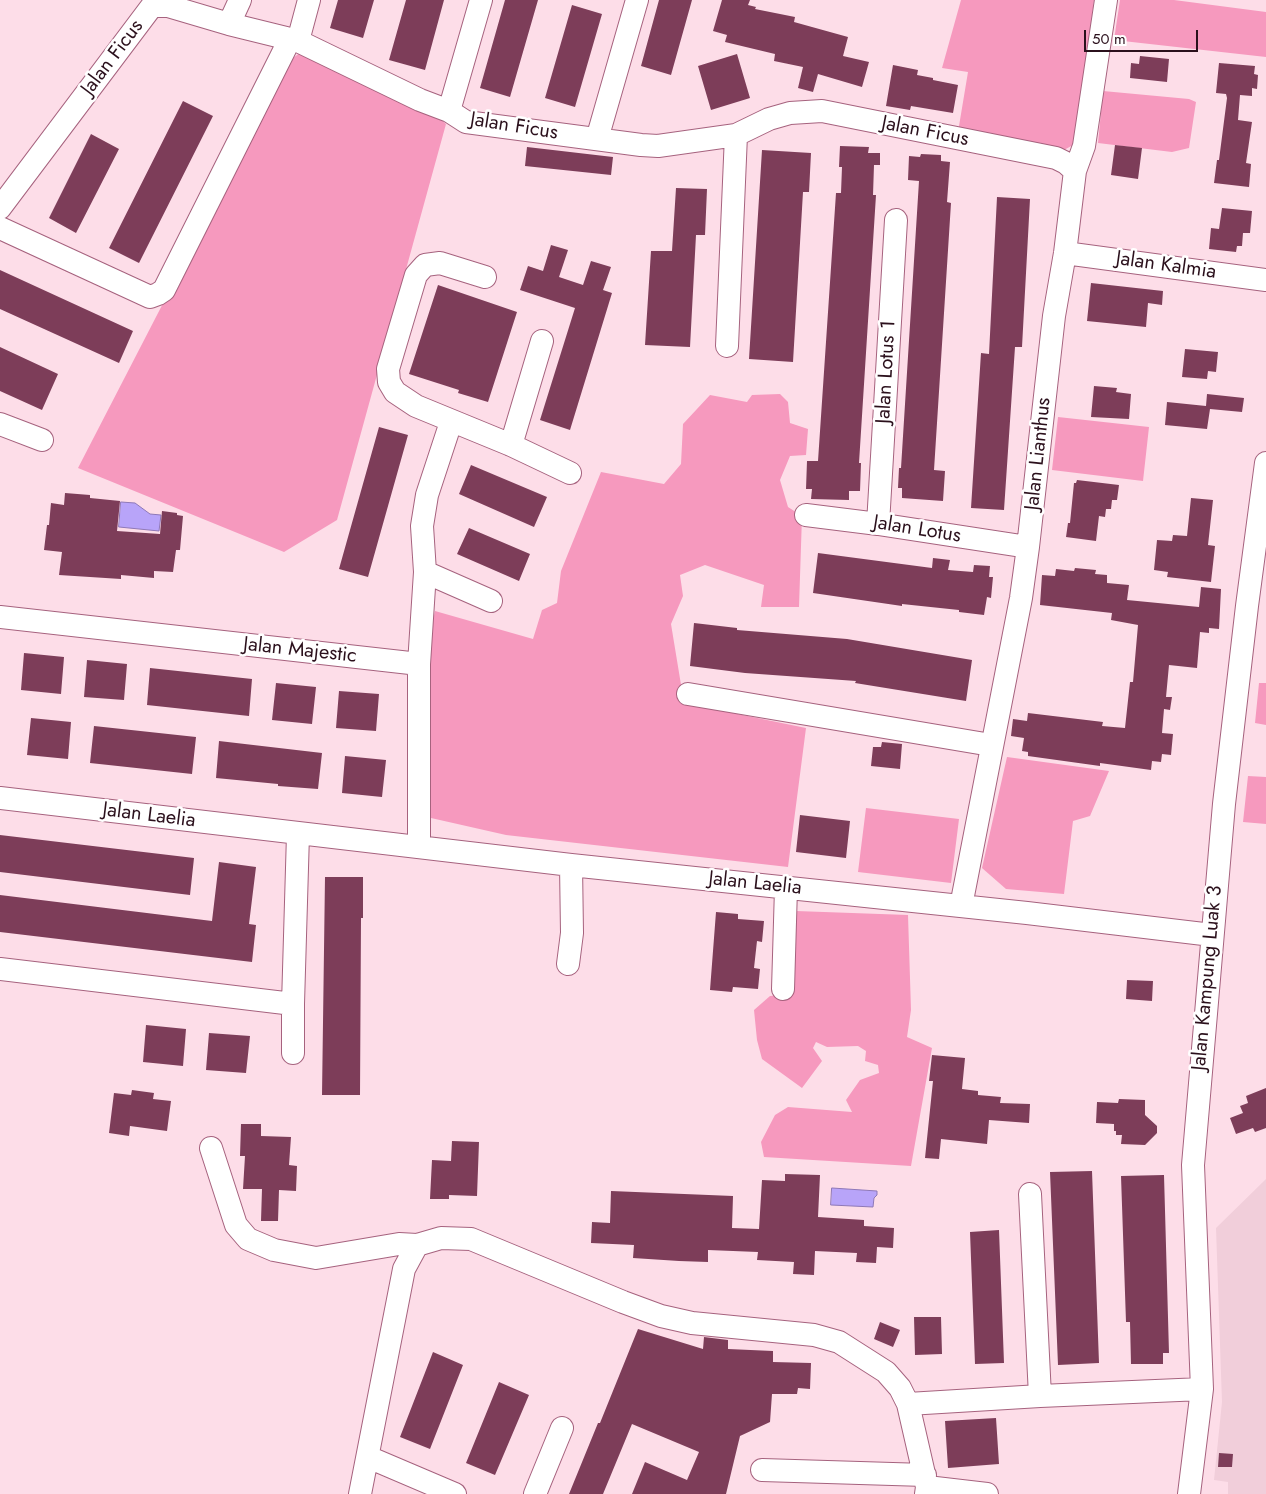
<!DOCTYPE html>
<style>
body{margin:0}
#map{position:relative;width:1266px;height:1494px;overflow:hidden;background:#fddde8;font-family:Jost,sans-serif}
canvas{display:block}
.scale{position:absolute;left:1084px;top:30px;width:114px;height:22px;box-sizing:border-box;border:2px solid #2b101c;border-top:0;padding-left:6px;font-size:15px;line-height:18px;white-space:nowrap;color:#2b101c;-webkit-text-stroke:4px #fff;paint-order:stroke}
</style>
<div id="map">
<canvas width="1266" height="1494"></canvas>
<div class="scale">50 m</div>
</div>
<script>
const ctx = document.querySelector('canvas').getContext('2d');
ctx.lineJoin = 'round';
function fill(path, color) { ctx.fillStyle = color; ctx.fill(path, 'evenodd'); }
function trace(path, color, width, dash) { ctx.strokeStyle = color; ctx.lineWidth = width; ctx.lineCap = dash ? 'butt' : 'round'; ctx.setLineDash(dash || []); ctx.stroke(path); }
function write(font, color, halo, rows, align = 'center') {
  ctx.font = font + ' Jost,sans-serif'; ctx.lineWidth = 5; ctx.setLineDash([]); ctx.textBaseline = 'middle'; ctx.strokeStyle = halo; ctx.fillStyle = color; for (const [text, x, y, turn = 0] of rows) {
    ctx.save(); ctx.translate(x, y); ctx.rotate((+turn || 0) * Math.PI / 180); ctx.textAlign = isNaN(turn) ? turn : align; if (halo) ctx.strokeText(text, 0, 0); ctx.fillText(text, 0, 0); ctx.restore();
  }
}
const built = new Path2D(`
 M1266,1179V1494H1228V1482L1214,1480L1222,1402L1216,1228Z`);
const green = new Path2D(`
 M961,0H1094L1075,144L1064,150L958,132L968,72L942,68Z
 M1120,0H1174L1266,12V57L1114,40Z
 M301,52L436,115L446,124L337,520L284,552L78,468L283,71L293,58Z
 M1103,91L1189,99L1196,102L1189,148L1172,152L1098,143Z
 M780,394L788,402L790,423L808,429L806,455L790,456L780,480L788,507L802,516L799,607H761L764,585L705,565L680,575L683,596L671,624L684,703L806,728L788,867L506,835L431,818L426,795L428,643L435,611L533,639L542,610L557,603L561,571L601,472L664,484L681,464L683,424L710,395L747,402L752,395Z
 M1058,417L1149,427L1143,481L1052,470Z
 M1259,683H1266V725L1255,723Z
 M1007,757L1109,771L1090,816L1073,821L1064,894L1006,889L982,868Z
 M1248,776L1266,777V824L1243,822Z
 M866,808L959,819L951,883L858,872Z
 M796,911L908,915L911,1010L907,1037L932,1048L911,1166L764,1157L761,1142L775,1115L788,1107L852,1112L846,1100L860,1080L879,1073L878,1065L865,1061L866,1051L858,1046L827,1047L816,1042L813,1048L822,1061L802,1088L762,1059L757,1040L754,1010L770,996L789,994Z`);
const water = new Path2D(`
 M121,502L135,503L150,514L161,515L159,531L119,527Z
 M832,1188L877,1191V1195L874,1198L873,1207L831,1205Z`);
const building = new Path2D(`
 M338,0H374L363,38L330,28Z
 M406,0H444L425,70L389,60Z
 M505,0H538L510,97L480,88Z
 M659,0H692L671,75L641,66Z
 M722,0H750L748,5L756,7L755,9L795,17L794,22L848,37L843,56L869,62L862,87L818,74L813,92L798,88L803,67L774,61L775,54L725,42L727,35L713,31Z
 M572,5L602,14L575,107L545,98Z
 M737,54L750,98L711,110L698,66Z
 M1140,56L1169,59L1167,82L1130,78L1131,63L1139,64Z
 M1219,63L1255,66L1254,74L1258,75L1257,89L1252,88V96L1240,95L1238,120L1252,122L1246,163L1251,164L1249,187L1214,183L1217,160H1219L1227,98L1226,94L1216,93Z
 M893,65L918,70L917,75L933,78V80L958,85L953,113L911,106L910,110L886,106Z
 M183,101L213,116L139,263L109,248Z
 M91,134L119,149L76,233L49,218Z
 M1115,145L1142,148L1138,179L1111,175Z
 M840,146L869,147L868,153H880V165H874L873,195H876L859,463H861L860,491H849V500L811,499L812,489H806L807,461H818L836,193H841L842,167H839Z
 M527,147L613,157L611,175L525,166Z
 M762,150L811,153L809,192H803L793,362L749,359Z
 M921,154L941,155V161L950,162L947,202L951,203L934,470L945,471L943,501L902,498V488H898L899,468H901L919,181L908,180L909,156L920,157Z
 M676,188L707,189L705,235H696L690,347L645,345L651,251H672Z
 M997,197L1030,199L1022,347H1015L1004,510L971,508L981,353L989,354Z
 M1222,208L1252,211L1250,233H1243L1242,246H1237L1236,252L1209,249L1211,228L1219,229Z
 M551,245L568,250L559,277L583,285L591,261L611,267L603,290L612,293L570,430L540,420L575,308L520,290L528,266L543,271Z
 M0,270L133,331L119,363L0,309Z
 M1091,283L1163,291L1162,305L1148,303L1146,327L1087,321Z
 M438,285L517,312L488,402L458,393L459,390L409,374Z
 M0,347L58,374L42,410L0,391Z
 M1185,349L1218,352L1216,372L1208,371L1207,379L1182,377Z
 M1094,386L1117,388L1116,392L1131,394L1129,419L1091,417Z
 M1207,394L1244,398L1242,412L1210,409L1207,429L1165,425L1167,402L1206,406Z
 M379,427L408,435L368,577L339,569Z
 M471,465L547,497L534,527L459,494Z
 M1077,480L1119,485L1117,500H1112L1111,509H1106L1105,517L1099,516L1096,541L1066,537L1068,523H1070L1074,483H1076Z
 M65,493L90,495V498L120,501L117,531L160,534L162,511L177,513V515L183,516L180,550H176L173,572L154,571V578L121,575V579L59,575L62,552L44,550L47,525H49L51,503L64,505Z
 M1191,498L1213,500L1208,545L1215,546L1211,582L1167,577L1168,572L1154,570L1157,540L1172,541L1173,535L1187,536Z
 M469,528L530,554L519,581L457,554Z
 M818,553L932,568L933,558L950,560L948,570L973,572L974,565L990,566L989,577H993L991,598L987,597L984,615L959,612V610L902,604V606L813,593Z
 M1075,568L1096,570L1095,574L1107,575V583L1129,585L1127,600L1199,607L1201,587L1221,589L1219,629L1209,628V633L1200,632L1197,668L1169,665L1166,697H1172L1170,710L1164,709L1162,733L1173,734L1171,755L1162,754L1161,762L1152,761L1151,770L1100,763V766L1028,756V752L1022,751L1024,738L1011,736L1013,719L1027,721L1028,713L1103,722L1102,726L1125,728L1130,682H1133L1138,625L1111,620L1112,613L1040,605L1042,575L1055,576L1056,569L1074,571Z
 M694,623L737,628V630L847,639L972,660L966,701L855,683L856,681L745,673L690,666Z
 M24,653L64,657L61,694L21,690Z
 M87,660L127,664L124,700L84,697Z
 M150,668L252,679L249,716L147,705Z
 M276,683L316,687L312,724L272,720Z
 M339,691L379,694L376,731L336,728Z
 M31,718L71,722L68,759L27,755Z
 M94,726L196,737L192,774L90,763Z
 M219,741L322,753L318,789L278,786V784L216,778Z
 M882,742L902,744L900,769L871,766L873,747H881Z
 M345,756L386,760L382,797L342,793Z
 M800,815L850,821L846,858L796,852Z
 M0,835L194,858L190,895L0,872Z
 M219,862L256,867L249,924L256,925L252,962L0,932V895L212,921Z
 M325,877H363V918H361L360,1095H322Z
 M716,912L738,914V919L764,921L762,942L757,941L754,968L760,969L758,989L733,987L732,992L710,990Z
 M1127,980L1153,981L1152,1001L1126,999Z
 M146,1025L186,1029L183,1066L143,1062Z
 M209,1033L250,1036L246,1073L206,1070Z
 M932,1055L965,1058L962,1089L978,1091V1095L1001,1097L1000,1103L1030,1104L1029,1123L989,1120L987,1144L941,1139L939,1159L925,1158L933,1081H929Z
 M1266,1088V1128L1255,1132L1253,1128L1236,1134L1230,1118L1243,1113L1240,1106L1248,1103L1246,1096Z
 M132,1090L154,1093L153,1099L171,1101L167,1131L130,1126L129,1136L109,1133L114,1093L131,1095Z
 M1119,1099L1145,1100V1115L1157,1126V1133L1145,1145L1121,1144L1122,1135H1116V1131H1114V1124L1096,1123L1097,1102L1118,1103Z
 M241,1124H261V1136L291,1137L289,1165L297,1166L296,1191L279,1190L278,1221H261L262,1189H243L245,1156H240Z
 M452,1141L479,1142L477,1196L449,1195V1199H430L432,1160L451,1161Z
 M1092,1171L1099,1363L1058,1365L1050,1172Z
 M785,1174L820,1175L818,1217L864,1220V1226L894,1228L893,1248L877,1247L876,1263L856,1262L857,1253L815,1251L814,1275L793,1274L794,1262L757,1260L758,1252L708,1250V1262L679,1261L633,1258L634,1245L591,1243L592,1222L610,1223L611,1191L733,1196L732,1228L759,1229L762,1180L785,1181Z
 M1164,1175L1169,1353H1163V1364H1131L1130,1322H1126L1121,1176Z
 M999,1230L1004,1363L975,1364L970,1232Z
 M914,1317H941L942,1354L915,1355Z
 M880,1322L900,1330L893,1347L874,1339Z
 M638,1329L703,1349L704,1337L728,1340V1349L773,1351V1362L811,1363L810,1389L798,1388L797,1394H772L770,1422L740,1436L726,1494H632L645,1462L687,1480L699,1452L632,1424L603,1494H569L598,1423H600Z
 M433,1352L463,1365L430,1449L400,1437Z
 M499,1382L529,1395L495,1475L466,1463Z
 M996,1418L999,1464L948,1468L945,1421Z
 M1219,1453L1233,1454L1232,1467H1218Z`);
const minor = new Path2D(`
 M229,24L240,0
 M298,41L309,0
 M449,111L481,0
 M597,139L637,0
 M0,208L152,6H168L229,24L298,41L420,100L449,111L466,122L641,145L658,146L736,135L769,119L790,113L822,111L1056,158L1066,163L1075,171
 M0,228L150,297L158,294L164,290L290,39
 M1065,253L1266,280
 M485,277L440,263L425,265L416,275L388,369L389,382L395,392L416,406L511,445L570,473
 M727,346L736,135
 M0,424L42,440
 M511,445L542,341
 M806,515L878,524L1028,547
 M878,524L896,220
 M425,572L491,601
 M0,617L419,664V846
 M419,664L425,572L422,526L427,495L451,422
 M688,694L991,745
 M0,798L571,865L1027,913L1212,935
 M961,906L1021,598L1028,547L1054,316L1065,253L1075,171L1084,146L1106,0
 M568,964L572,933L571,865
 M0,969L293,1004
 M783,989L786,888
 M293,1053V1004L298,834
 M211,1148L236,1225L248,1239L274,1250L316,1258L399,1244L417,1245
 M1030,1194L1040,1396L1202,1389
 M908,1404L927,1487L926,1494
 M368,1457L455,1494
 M762,1470L925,1475
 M927,1487L987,1494
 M360,1494L404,1269L417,1245L441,1238L471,1239L623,1302L661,1316L692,1323L814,1335L839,1342L886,1372L900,1388L908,1404L1040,1396
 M535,1494L562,1428
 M1189,1494L1202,1389L1193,1165L1224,804L1247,606L1266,463`);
const streetNames = [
 ["Jalan Ficus",113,58,-53],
 ["Jalan Ficus",514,127,9],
 ["Jalan Ficus",925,132,11],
 ["Jalan Kalmia",1166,266,8],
 ["Jalan Lotus 1",887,372,-87],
 ["Jalan Lianthus",1039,454,-84],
 ["Jalan Lotus",917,530,9],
 ["Jalan Majestic",300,651,6],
 ["Jalan Laelia",149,816,7],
 ["Jalan Laelia",755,884,6],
 ["Jalan Kampung Luak 3",1208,978,-85]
];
fill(built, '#f1ceda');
fill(green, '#f699be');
fill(water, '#b8a4f9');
trace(water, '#8e78b7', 1);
fill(building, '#7d3d59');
trace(minor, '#a6627e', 24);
trace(minor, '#fff', 22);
write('20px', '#2b101c', '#fff', streetNames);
</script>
